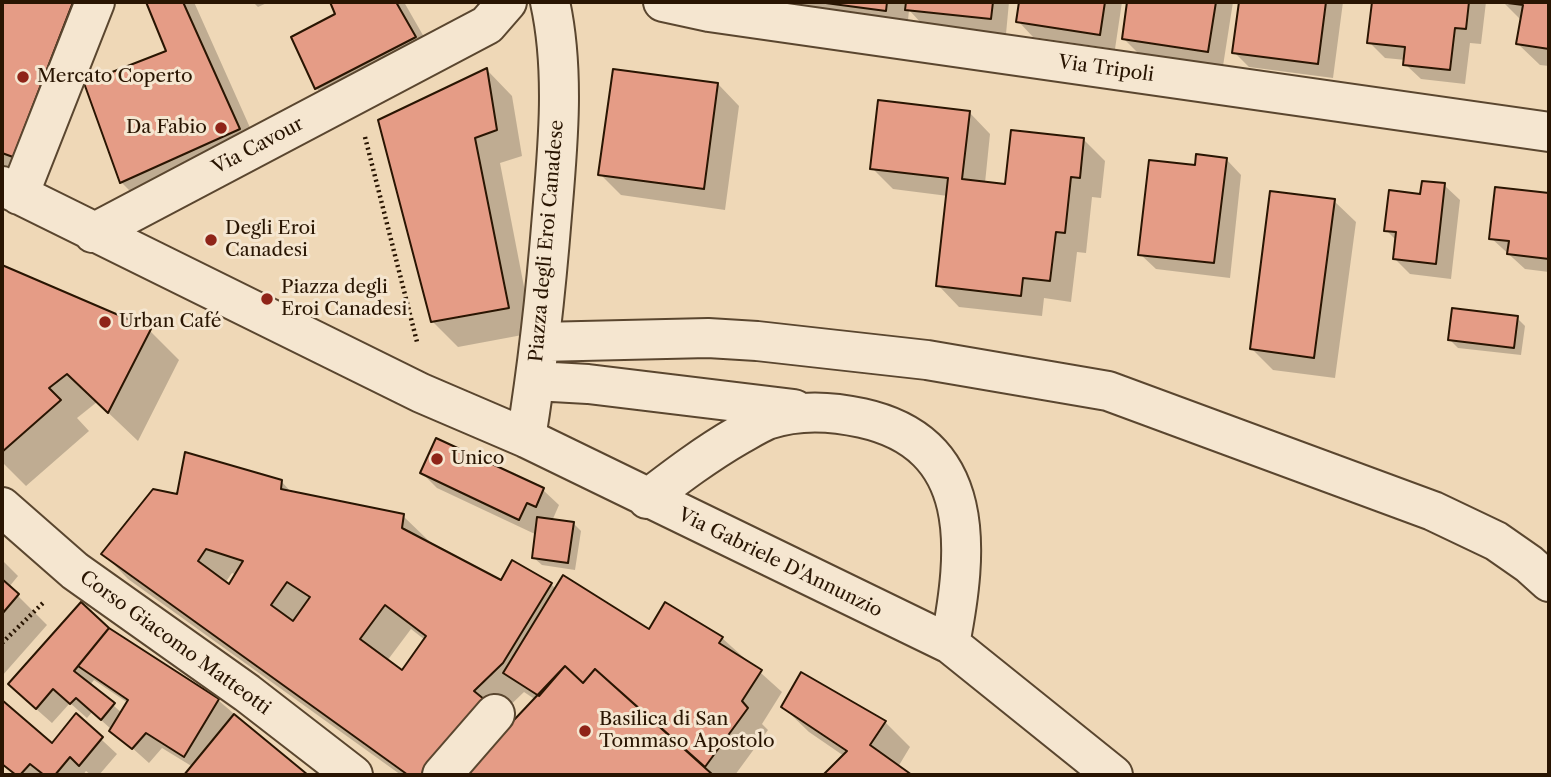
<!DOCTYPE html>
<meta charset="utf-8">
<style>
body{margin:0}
#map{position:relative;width:1551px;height:777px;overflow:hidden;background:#efd8b7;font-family:"Libre Caslon Text",serif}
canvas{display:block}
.frame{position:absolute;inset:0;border:4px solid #291502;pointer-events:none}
</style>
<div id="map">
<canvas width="1551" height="777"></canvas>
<div class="frame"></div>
</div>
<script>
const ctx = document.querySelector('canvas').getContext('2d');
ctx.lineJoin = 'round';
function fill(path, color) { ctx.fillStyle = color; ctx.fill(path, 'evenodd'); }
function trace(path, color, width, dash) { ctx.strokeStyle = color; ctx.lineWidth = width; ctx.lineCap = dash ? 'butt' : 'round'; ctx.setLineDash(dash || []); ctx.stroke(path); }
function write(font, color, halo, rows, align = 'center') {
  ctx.font = font + ' "Libre Caslon Text",serif'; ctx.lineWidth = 6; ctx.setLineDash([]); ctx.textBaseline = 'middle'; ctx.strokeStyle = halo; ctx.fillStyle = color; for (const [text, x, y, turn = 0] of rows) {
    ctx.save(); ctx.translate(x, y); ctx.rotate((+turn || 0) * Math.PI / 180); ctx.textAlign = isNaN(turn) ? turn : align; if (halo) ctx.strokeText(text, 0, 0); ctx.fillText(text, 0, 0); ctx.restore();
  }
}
const shadow = new Path2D(`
 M2,2H107L39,181L2,169Z
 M148,2H194L260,150L143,204L121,182L87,84L168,52Z
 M253,2H269L258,7Z
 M332,2H404L436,58L337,109L316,88L337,15Z
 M698,2H1009L1006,34L923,25L909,10L907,31Z
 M1021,2H1122L1115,49L1033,37L1018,21Z
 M1129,2H1233L1223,66L1139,54L1123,38Z
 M1241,2H1343L1333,78L1249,67L1234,52Z
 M1374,2H1486L1481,44L1470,43L1465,84L1421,79L1405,64L1406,60L1385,58L1369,42Z
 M1503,2H1549V66L1540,65L1518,44L1522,21Z
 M487,70L512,96L522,156L500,163L533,333L458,347L432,321Z
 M718,84L739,106L725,210L621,195L600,174Z
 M969,112L990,134L985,183L1007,186L1084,140L1105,161L1101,198L1092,197L1086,253L1077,252L1071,302L1044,298L1042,316L959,307L938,285L948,196L893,189L872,168Z
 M1226,159L1241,175L1230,278L1156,269L1140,254Z
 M1444,185L1460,200L1451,279L1410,274L1395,259L1397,241L1386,230L1422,196Z
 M1497,188L1549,195V272L1525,269L1491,238Z
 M1334,201L1356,222L1335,378L1273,370L1252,349Z
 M2,267L150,331L179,360L138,441L97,402L77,418L89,431L26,486L2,462Z
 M1517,318L1525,326L1521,355L1458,348L1450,340Z
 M437,440L543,490L559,505L552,521L573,523L581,531L575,570L542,565L534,558L537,535L437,488L422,473Z
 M281,481L293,494L403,516L429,541L428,544L501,583L551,584L556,589L650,631L722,638L782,692L762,724L768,730L735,775H401L128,579L103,553L179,496ZM232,573L237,575L229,586L225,583ZM411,629L425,640L402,672L387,661ZM524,692L536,700L510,727L499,716Z
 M2,560L18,576L9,587L47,625L2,676Z
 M108,629L218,700L305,775H186L193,767L162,748L149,763L92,712L87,718L70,703L52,723L26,700ZM94,680L128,703L122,713L90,685Z
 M802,675L885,722L910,747L898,767L909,775H825L844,756L809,732L783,707Z
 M2,702L52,745L76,716L117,754L99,775H91L86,771L83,775H16L2,763Z`);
const building = new Path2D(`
 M2,2H73L13,157L2,153Z
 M146,2H183L240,129L120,183L84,83L166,51Z
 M330,2H396L416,37L315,89L291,37L335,14Z
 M818,2H887L886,11Z
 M906,2H993L991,19L905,10Z
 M1019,2H1105L1100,35L1016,22Z
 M1127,2H1216L1208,52L1122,39Z
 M1239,2H1326L1318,64L1232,53Z
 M1372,2H1469L1466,29L1455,28L1450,70L1403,65L1405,47L1367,43Z
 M1500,2H1549V49L1516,44L1523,5Z
 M487,68L497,130L475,138L509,308L431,322L378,120Z
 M613,69L718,83L704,189L598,175Z
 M878,100L970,111L962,179L1005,184L1011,130L1084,138L1080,178L1071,177L1065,233L1056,232L1050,281L1023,278L1021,296L936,286L948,178L870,169Z
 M1196,154L1227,158L1214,263L1138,255L1149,160L1195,165Z
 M1422,181L1445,183L1436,264L1393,259L1396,232L1384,231L1389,190L1420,194Z
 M1495,187L1549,193V259L1507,254L1509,241L1489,239Z
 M1270,191L1335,199L1314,358L1250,349Z
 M2,265L151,329L108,413L67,374L49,388L61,400L2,452Z
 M1452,308L1518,316L1514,348L1448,340Z
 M436,438L544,488L536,507L527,503L519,520L420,473Z
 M185,452L282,480L281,489L404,514L402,528L501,580L512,560L552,583L503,663L474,691L485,700L421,775H408L101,554L153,489L177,494ZM206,549L243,561L229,584L198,561ZM287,582L310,597L293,621L271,605ZM385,605L426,636L402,670L360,639Z
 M537,517L574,522L568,563L532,558Z
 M563,575L649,629L665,602L723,637L719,643L762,670L742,701L748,708L705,767L595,669L583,683L565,666L539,696L503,673Z
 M2,579L19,594L2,614Z
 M81,602L109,628L74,671L115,703L101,720L76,698L70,704L53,689L36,709L8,684Z
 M109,628L219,699L184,757L146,733L132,749L109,731L128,700L78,666Z
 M565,666L583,683L595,669L713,775H462Z
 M801,672L886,721L870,745L912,775H823L847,751L781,707Z
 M2,700L52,743L76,713L103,737L79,766L70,757L55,775H44L30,764L20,775H16L2,764Z
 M234,714L308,775H184Z`);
const path = new Path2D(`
 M365,137L417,342
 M2,643L45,601`);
const minor = new Path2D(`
 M663,2L709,12L1549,132
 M2,186L421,393L526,438L950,644L1113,775
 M19,195L95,2
 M93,233L487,25L507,2
 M540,342L708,338L757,341L927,360L1108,391L1433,511L1496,541L1529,564L1549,582
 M535,381L588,384L794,409
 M526,438C538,364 546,290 552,215C558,145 565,70 550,2
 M647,499C677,476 706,454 739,435C748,430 758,424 767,420C799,409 831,411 862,418C979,444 968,551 950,644
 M2,507L75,571L247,693L353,775
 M442,775L495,714`);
const markers = [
 [23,77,7,"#8f2418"],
 [221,128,7,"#8f2418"],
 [211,240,7,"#8f2418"],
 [267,299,7,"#8f2418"],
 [105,322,7,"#8f2418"],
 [437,459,7,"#8f2418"],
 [585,731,7,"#8f2418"]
];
const streetNames = [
 ["Via Tripoli",1106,69,8],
 ["Via Cavour",258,146,-28],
 ["Piazza degli Eroi Canadese",547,241,-85],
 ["Via Gabriele D'Annunzio",780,563,26],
 ["Corso Giacomo Matteotti",175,643,36]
];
const poiNames = [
 ["Mercato Coperto",37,77],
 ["Da Fabio",207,128,"right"],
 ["Degli Eroi",225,229],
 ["Canadesi",225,251],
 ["Piazza degli",281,288],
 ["Eroi Canadesi",281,310],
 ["Urban Café",119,322],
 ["Unico",451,459],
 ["Basilica di San",599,720],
 ["Tommaso Apostolo",599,742]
];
fill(shadow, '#0003');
fill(building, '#e59c86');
trace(building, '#291502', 2);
trace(minor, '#5a462f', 42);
trace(path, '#291502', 4.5, [2, 3.5]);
trace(minor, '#f5e6d0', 38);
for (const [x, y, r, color] of markers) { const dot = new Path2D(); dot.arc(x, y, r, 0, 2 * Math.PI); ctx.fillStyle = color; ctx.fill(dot); trace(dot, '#f5e6d0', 2.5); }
write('19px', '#291502', '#f5e6d0', streetNames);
write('19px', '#291502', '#f5e6d0', poiNames, 'left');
</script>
